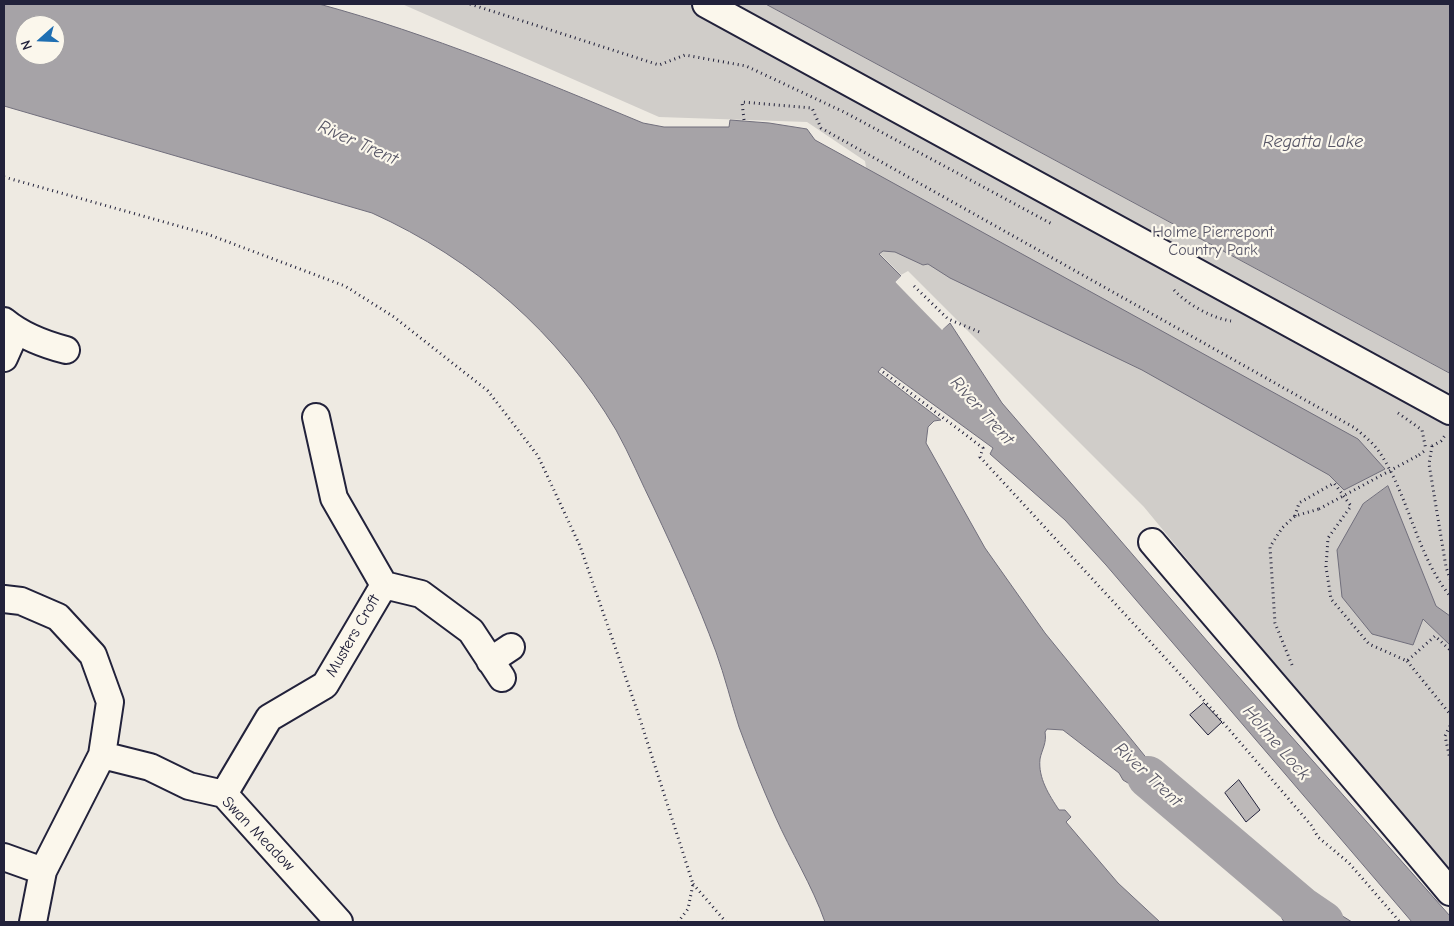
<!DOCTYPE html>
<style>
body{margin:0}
#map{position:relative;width:1454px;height:926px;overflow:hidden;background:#eeeae2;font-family:"Comic Neue",sans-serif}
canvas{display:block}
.frame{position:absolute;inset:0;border:5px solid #22223b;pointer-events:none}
.north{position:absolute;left:15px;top:15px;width:50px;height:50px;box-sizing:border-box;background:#fbf7ec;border:1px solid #a4a2a5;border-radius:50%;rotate:250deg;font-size:14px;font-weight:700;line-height:20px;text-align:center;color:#22223b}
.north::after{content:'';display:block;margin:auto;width:18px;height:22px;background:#1f6fb2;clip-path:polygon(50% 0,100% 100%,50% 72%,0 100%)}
</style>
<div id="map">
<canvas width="1454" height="926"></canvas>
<div class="frame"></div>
<div class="north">N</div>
</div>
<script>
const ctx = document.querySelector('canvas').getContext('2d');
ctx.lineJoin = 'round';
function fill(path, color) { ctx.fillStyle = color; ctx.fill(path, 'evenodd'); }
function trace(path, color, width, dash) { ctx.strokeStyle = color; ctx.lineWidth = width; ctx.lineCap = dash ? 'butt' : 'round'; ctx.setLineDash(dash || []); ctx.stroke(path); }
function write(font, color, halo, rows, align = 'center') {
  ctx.font = font + ' "Comic Neue",sans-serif'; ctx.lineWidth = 4.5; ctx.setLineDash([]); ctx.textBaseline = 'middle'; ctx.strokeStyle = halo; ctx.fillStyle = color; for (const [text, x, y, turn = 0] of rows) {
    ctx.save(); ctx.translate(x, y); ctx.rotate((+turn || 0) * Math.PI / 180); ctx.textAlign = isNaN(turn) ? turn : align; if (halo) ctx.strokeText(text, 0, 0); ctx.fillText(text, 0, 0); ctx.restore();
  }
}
const green = new Path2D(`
 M402,4H1450V872L1285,678L1144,507L908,271L901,275L880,254L865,161L807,122L659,117Z`);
const water = new Path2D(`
 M4,4H319C430,34 537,79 643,123L664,127H729L730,120L769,123L807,129L815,140L1358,439L1385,469L1344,490L1329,475L1142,370L950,278L928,264L923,265L895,252L883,251L879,254L901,276L895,282L943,329L950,323L1002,403L1214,649L1450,916V922H1412L1106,565L1065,520L990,454L993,448L882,367L878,372L941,420L934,421L928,427L926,443L985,548L1045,633L1179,798L1193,810L1191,821L1180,823L1141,791L1123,780L1119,773L1063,730L1047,729L1045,732C1047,743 1042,749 1040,759C1038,778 1049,795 1059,810H1065L1071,817L1066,822L1118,883L1160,922H825C812,885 791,852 775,816C762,787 750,757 739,727C731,702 725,677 716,652C698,603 676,555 654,508C641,482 630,455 616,430C559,333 474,259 372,213L4,106ZM25,25H55V55H25Z
 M766,4H1450V373Z
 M1388,486L1436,606L1450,616V645L1423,619L1413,645L1372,634L1342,597L1337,550L1363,504Z
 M1270,876L1285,886L1320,902L1352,922H1284L1278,911L1258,893L1269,887Z`);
const pier = new Path2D(`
 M903,274L898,282L942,326L948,320L951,321L942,330L895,282Z`);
const river = new Path2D(`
 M1148,777L1301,907L1323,922`);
const building = new Path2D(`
 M1204,703L1222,722L1208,735L1190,715Z
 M1239,780L1260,810L1246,822L1225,793Z`);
const path = new Path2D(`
 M470,4L659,65L685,55L746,66L844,112L1052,224
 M744,120L742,102L812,108L821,128L837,137L1355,428C1363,435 1372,442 1378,450C1409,495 1416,554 1450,596
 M4,177L207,234L345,286L394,317L488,391L538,456L580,546L637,710L693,884L688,909L678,922
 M914,286L948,319L982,333
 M1174,290C1188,305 1212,318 1231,321
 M883,372L983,448L980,457L1202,698L1311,825L1318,837L1349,863L1400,922
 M1398,413L1422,430L1426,450
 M1432,446L1429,464L1446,567L1450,579
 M1432,446L1441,441L1446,434
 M1419,455L1427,449
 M1295,516L1299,503L1334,483L1351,506L1328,538L1326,567L1331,599L1369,644L1407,661L1435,636L1450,650
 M1407,661L1450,714
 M1292,665L1275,623L1270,547L1282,528L1295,516L1319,509
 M1450,726L1445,736L1450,759
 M693,884L726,922`);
const minor = new Path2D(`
 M706,4L1450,411
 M4,321C22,336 43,344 66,350
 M4,358L16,331
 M316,417L334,498L384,585L421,594L471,631L502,678
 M1152,542C1251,659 1352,774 1450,892
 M4,599L21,601L58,617L93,655L110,702L102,755L43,871L33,922
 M490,661L511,647
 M102,755L150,767L189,786L224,794L339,922
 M224,794L269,718L325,685L384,585
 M4,857L43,871`);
const pathBridge = new Path2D(`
 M1319,509L1419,455`);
const parkNames = [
 ["Holme Pierrepont",1213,232],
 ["Country Park",1213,250]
];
const streetNames = [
 ["Musters Croft",353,636,-60],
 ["Swan Meadow",258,834,46]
];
const waterNames = [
 ["Regatta Lake",1313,142],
 ["River Trent",358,143,24],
 ["River Trent",982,411,48],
 ["Holme Lock",1276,743,49],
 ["River Trent",1148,775,43]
];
fill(green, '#d0cdc9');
fill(water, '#a6a3a7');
trace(water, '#716f7c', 1);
fill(pier, '#eeeae2');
trace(river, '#a6a3a7', 42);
fill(building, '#bcb8b8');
trace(building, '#22223b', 1);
trace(minor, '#22223b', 30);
trace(path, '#22223b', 3, [1, 4]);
trace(minor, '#fbf7ec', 26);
trace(pathBridge, '#22223b', 3, [1, 4]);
write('16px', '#565566', '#fbf7ec', parkNames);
write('16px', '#22223b', '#fbf7ec', streetNames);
write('italic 18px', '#575666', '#fbf7ec', waterNames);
</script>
